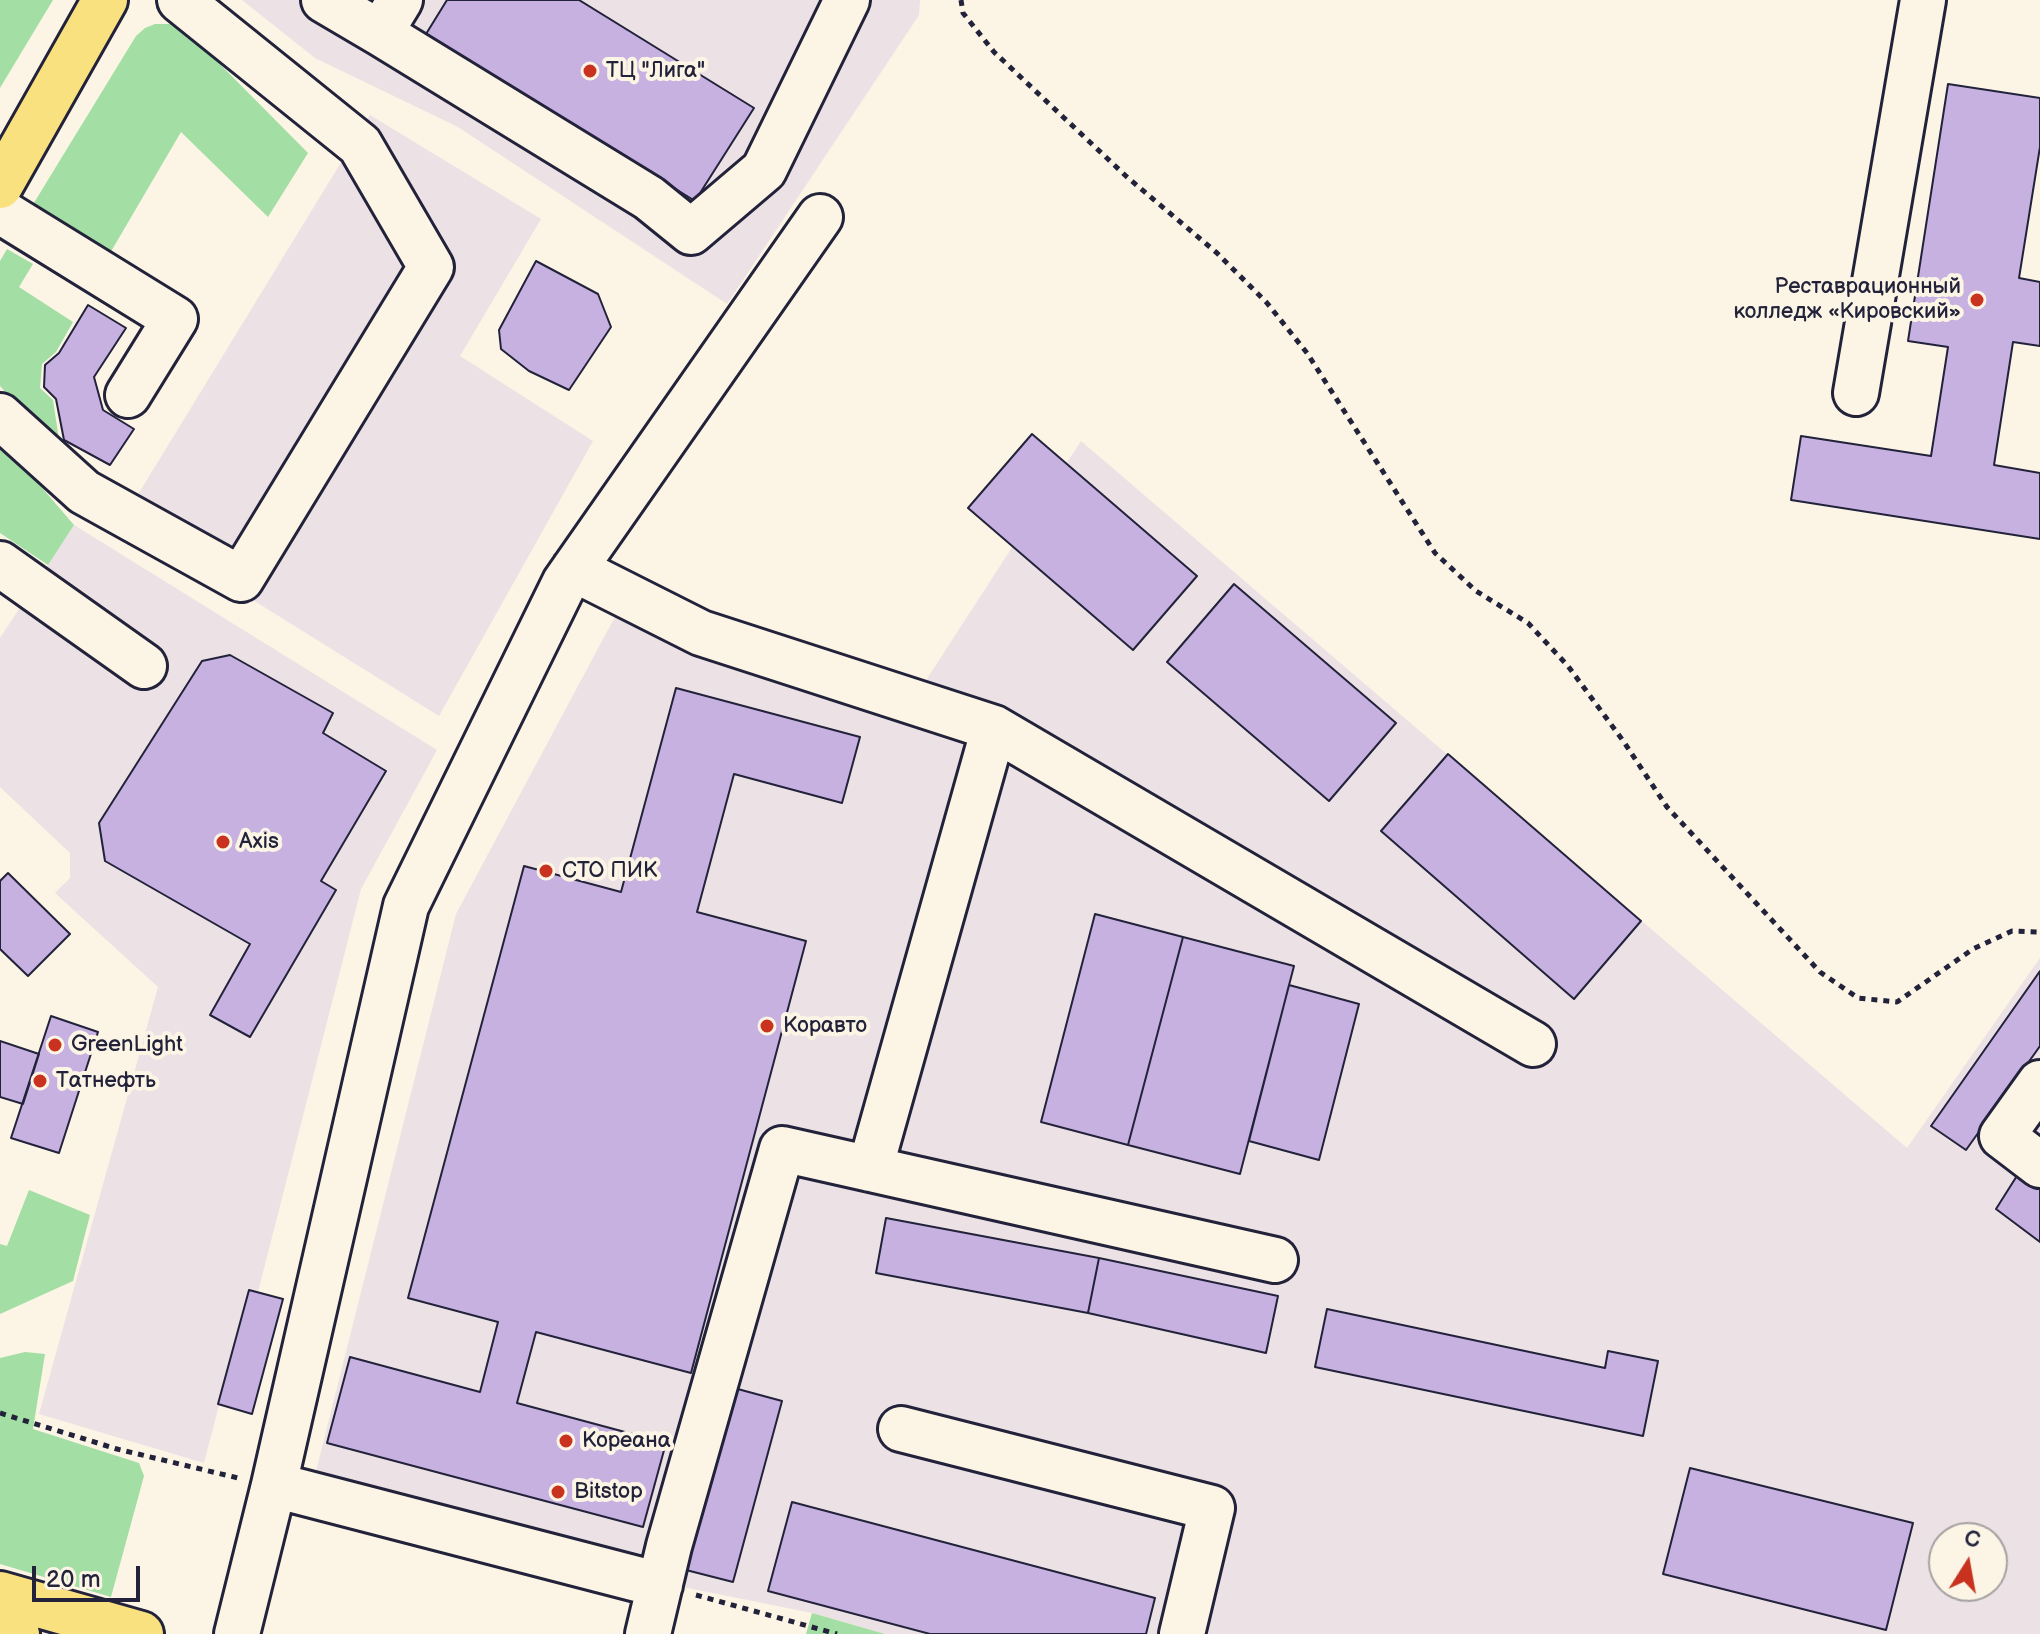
<!DOCTYPE html>
<meta charset="utf-8">
<style>
body{margin:0}
#map{position:relative;width:2040px;height:1634px;overflow:hidden;background:#fcf5e5;font-family:"Balsamiq Sans",sans-serif}
canvas{display:block}
.north{position:absolute;left:1928px;top:1522px;width:80px;height:80px;box-sizing:border-box;background:#fcf5e5;border:2px solid #a5a1a1;border-radius:50%;rotate:11deg;font-size:22px;font-weight:700;line-height:32px;text-align:center;color:#22223b}
.north::after{content:'';display:block;margin:auto;width:28px;height:36px;background:#c8321e;clip-path:polygon(50% 0,100% 100%,50% 72%,0 100%)}
.scale{position:absolute;left:32px;top:1566px;width:108px;height:36px;box-sizing:border-box;border:4px solid #22223b;border-top:0;padding-left:10px;font-size:24px;line-height:28px;white-space:nowrap;color:#22223b;-webkit-text-stroke:6px #fcf5e5;paint-order:stroke}
</style>
<div id="map">
<canvas width="2040" height="1634"></canvas>
<div class="north">С</div>
<div class="scale">20 m</div>
</div>
<script>
const ctx = document.querySelector('canvas').getContext('2d');
ctx.lineJoin = 'round';
function fill(path, color) { ctx.fillStyle = color; ctx.fill(path, 'evenodd'); }
function trace(path, color, width, dash) { ctx.strokeStyle = color; ctx.lineWidth = width; ctx.lineCap = dash ? 'butt' : 'round'; ctx.setLineDash(dash || []); ctx.stroke(path); }
function write(font, color, halo, rows, align = 'center') {
  ctx.font = font + ' "Balsamiq Sans",sans-serif'; ctx.lineWidth = 8; ctx.setLineDash([]); ctx.textBaseline = 'middle'; ctx.strokeStyle = halo; ctx.fillStyle = color; for (const [text, x, y, turn = 0] of rows) {
    ctx.save(); ctx.translate(x, y); ctx.rotate((+turn || 0) * Math.PI / 180); ctx.textAlign = isNaN(turn) ? turn : align; if (halo) ctx.strokeText(text, 0, 0); ctx.fillText(text, 0, 0); ctx.restore();
  }
}
const built = new Path2D(`
 M242,0H920L919,15L727,304L458,127L315,58Z
 M370,115L541,219L460,356L593,441L439,716L123,519Z
 M1081,441L1907,1148L2040,958V1634H885L812,1613L306,1511L456,914L617,613L921,688ZM1944,1538H1992V1586H1944Z
 M74,525L437,750L361,889L258,1292L249,1290L204,1463L39,1414L158,987L55,893L70,878V853L0,787V638Z`);
const green = new Path2D(`
 M0,0H53L0,88Z
 M155,24H171L188,32L308,153L268,217L181,132L106,260L32,206L136,36L145,28Z
 M7,249L33,264L19,287L73,322L56,352L42,364L40,388L53,400L60,446L57,449L0,386V261Z
 M0,439L74,525L48,565L0,533Z
 M29,1190L90,1215L73,1281L0,1314V1244L7,1246Z
 M25,1352L45,1354L33,1429L139,1463L144,1476L111,1597L0,1564V1358Z
 M812,1613L885,1634H806Z`);
const building = new Path2D(`
 M447,0H579L754,108L695,201L426,34Z
 M1948,84L2040,98V147L2019,278L2040,282V346L2013,342L1994,465L2040,473V539L1791,500L1801,436L1931,456L1948,347L1908,341Z
 M536,261L598,294L611,327L569,390L529,371L501,349L499,330Z
 M88,305L126,328L94,377L103,410L134,429L110,465L64,440L56,399L44,387L45,365L59,353Z
 M1032,434L1197,576L1133,650L968,508Z
 M1234,584L1396,723L1329,801L1167,662Z
 M230,655L333,713L323,733L386,771L321,881L336,890L250,1037L210,1015L250,944L105,861L99,823L202,661Z
 M676,688L860,737L842,803L734,774L697,912L806,941L691,1373L536,1332L517,1403L666,1443L643,1527L327,1443L350,1357L480,1392L498,1322L408,1298L524,866L621,892Z
 M1448,754L1641,921L1574,999L1381,831Z
 M8,873L70,934L28,976L0,949V881Z
 M1095,914L1183,937L1128,1145L1041,1122Z
 M1183,937L1294,966L1240,1174L1128,1145Z
 M2040,971V1046L1966,1150L1931,1126Z
 M1289,985L1359,1004L1319,1160L1249,1141Z
 M51,1016L98,1032L59,1153L11,1138Z
 M0,1041L39,1054L23,1104L0,1097Z
 M2020,1171L2040,1187V1242L1996,1209Z
 M886,1218L1099,1258L1088,1313L876,1273Z
 M1099,1258L1278,1296L1266,1353L1088,1313Z
 M249,1290L283,1299L252,1414L218,1404Z
 M1327,1309L1605,1368L1608,1351L1658,1361L1643,1436L1315,1367Z
 M734,1388L782,1401L733,1582L686,1570Z
 M1690,1468L1913,1523L1886,1630L1663,1574Z
 M792,1502L1155,1598L1146,1634H930L768,1591Z`);
const path = new Path2D(`
 M961,0L963,13L994,52L1127,177L1217,253L1267,303L1307,353L1435,553L1476,591L1528,623L1568,666L1624,742L1667,807L1820,972L1858,998L1897,1002L1973,949L2012,931L2040,932
 M0,1413L117,1449L238,1478
 M696,1595L837,1634`);
const minor = new Path2D(`
 M324,0L380,33
 M400,0L380,33L649,198L691,232L764,170L847,0
 M0,211L175,319L128,395
 M1856,393L1923,0
 M0,416L84,492L241,579L431,267L360,145L180,0
 M0,564L144,666
 M574,569L701,633L994,728L1533,1044
 M2040,1083L2002,1136L2040,1165
 M870,1169L994,728
 M901,1429L1212,1508L1182,1634
 M274,1485L660,1585
 M237,1634L274,1485L406,906L565,582L820,217
 M648,1634L669,1546L782,1149L1275,1260`);
const major = new Path2D(`
 M0,186L105,0
 M0,1594L141,1634
 M0,1629L17,1634`);
const markers = [
 [590,71,8,"#c8321e"],
 [1977,300,8,"#c8321e"],
 [223,842,8,"#c8321e"],
 [546,871,8,"#c8321e"],
 [767,1026,8,"#c8321e"],
 [55,1045,8,"#c8321e"],
 [40,1081,8,"#c8321e"],
 [566,1441,8,"#c8321e"],
 [558,1492,8,"#c8321e"]
];
const poiNames = [
 ["ТЦ \"Лига\"",606,71],
 ["Реставрационный",1961,287,"right"],
 ["колледж «Кировский»",1961,312,"right"],
 ["Axis",239,842],
 ["СТО ПИК",562,871],
 ["Коравто",783,1026],
 ["GreenLight",71,1045],
 ["Татнефть",56,1081],
 ["Кореана",582,1441],
 ["Bitstop",574,1492]
];
fill(built, '#ece1e4');
fill(green, '#a3dea4');
fill(building, '#c7b1e1');
trace(building, '#22223b', 2);
trace(minor, '#22223b', 50);
trace(major, '#22223b', 50);
trace(path, '#22223b', 5, [6, 6]);
trace(minor, '#fcf5e5', 44);
trace(major, '#fae180', 44);
for (const [x, y, r, color] of markers) { const dot = new Path2D(); dot.arc(x, y, r, 0, 2 * Math.PI); ctx.fillStyle = color; ctx.fill(dot); trace(dot, '#fcf5e5', 3); }
write('22px', '#22223b', '#fcf5e5', poiNames, 'left');
</script>
